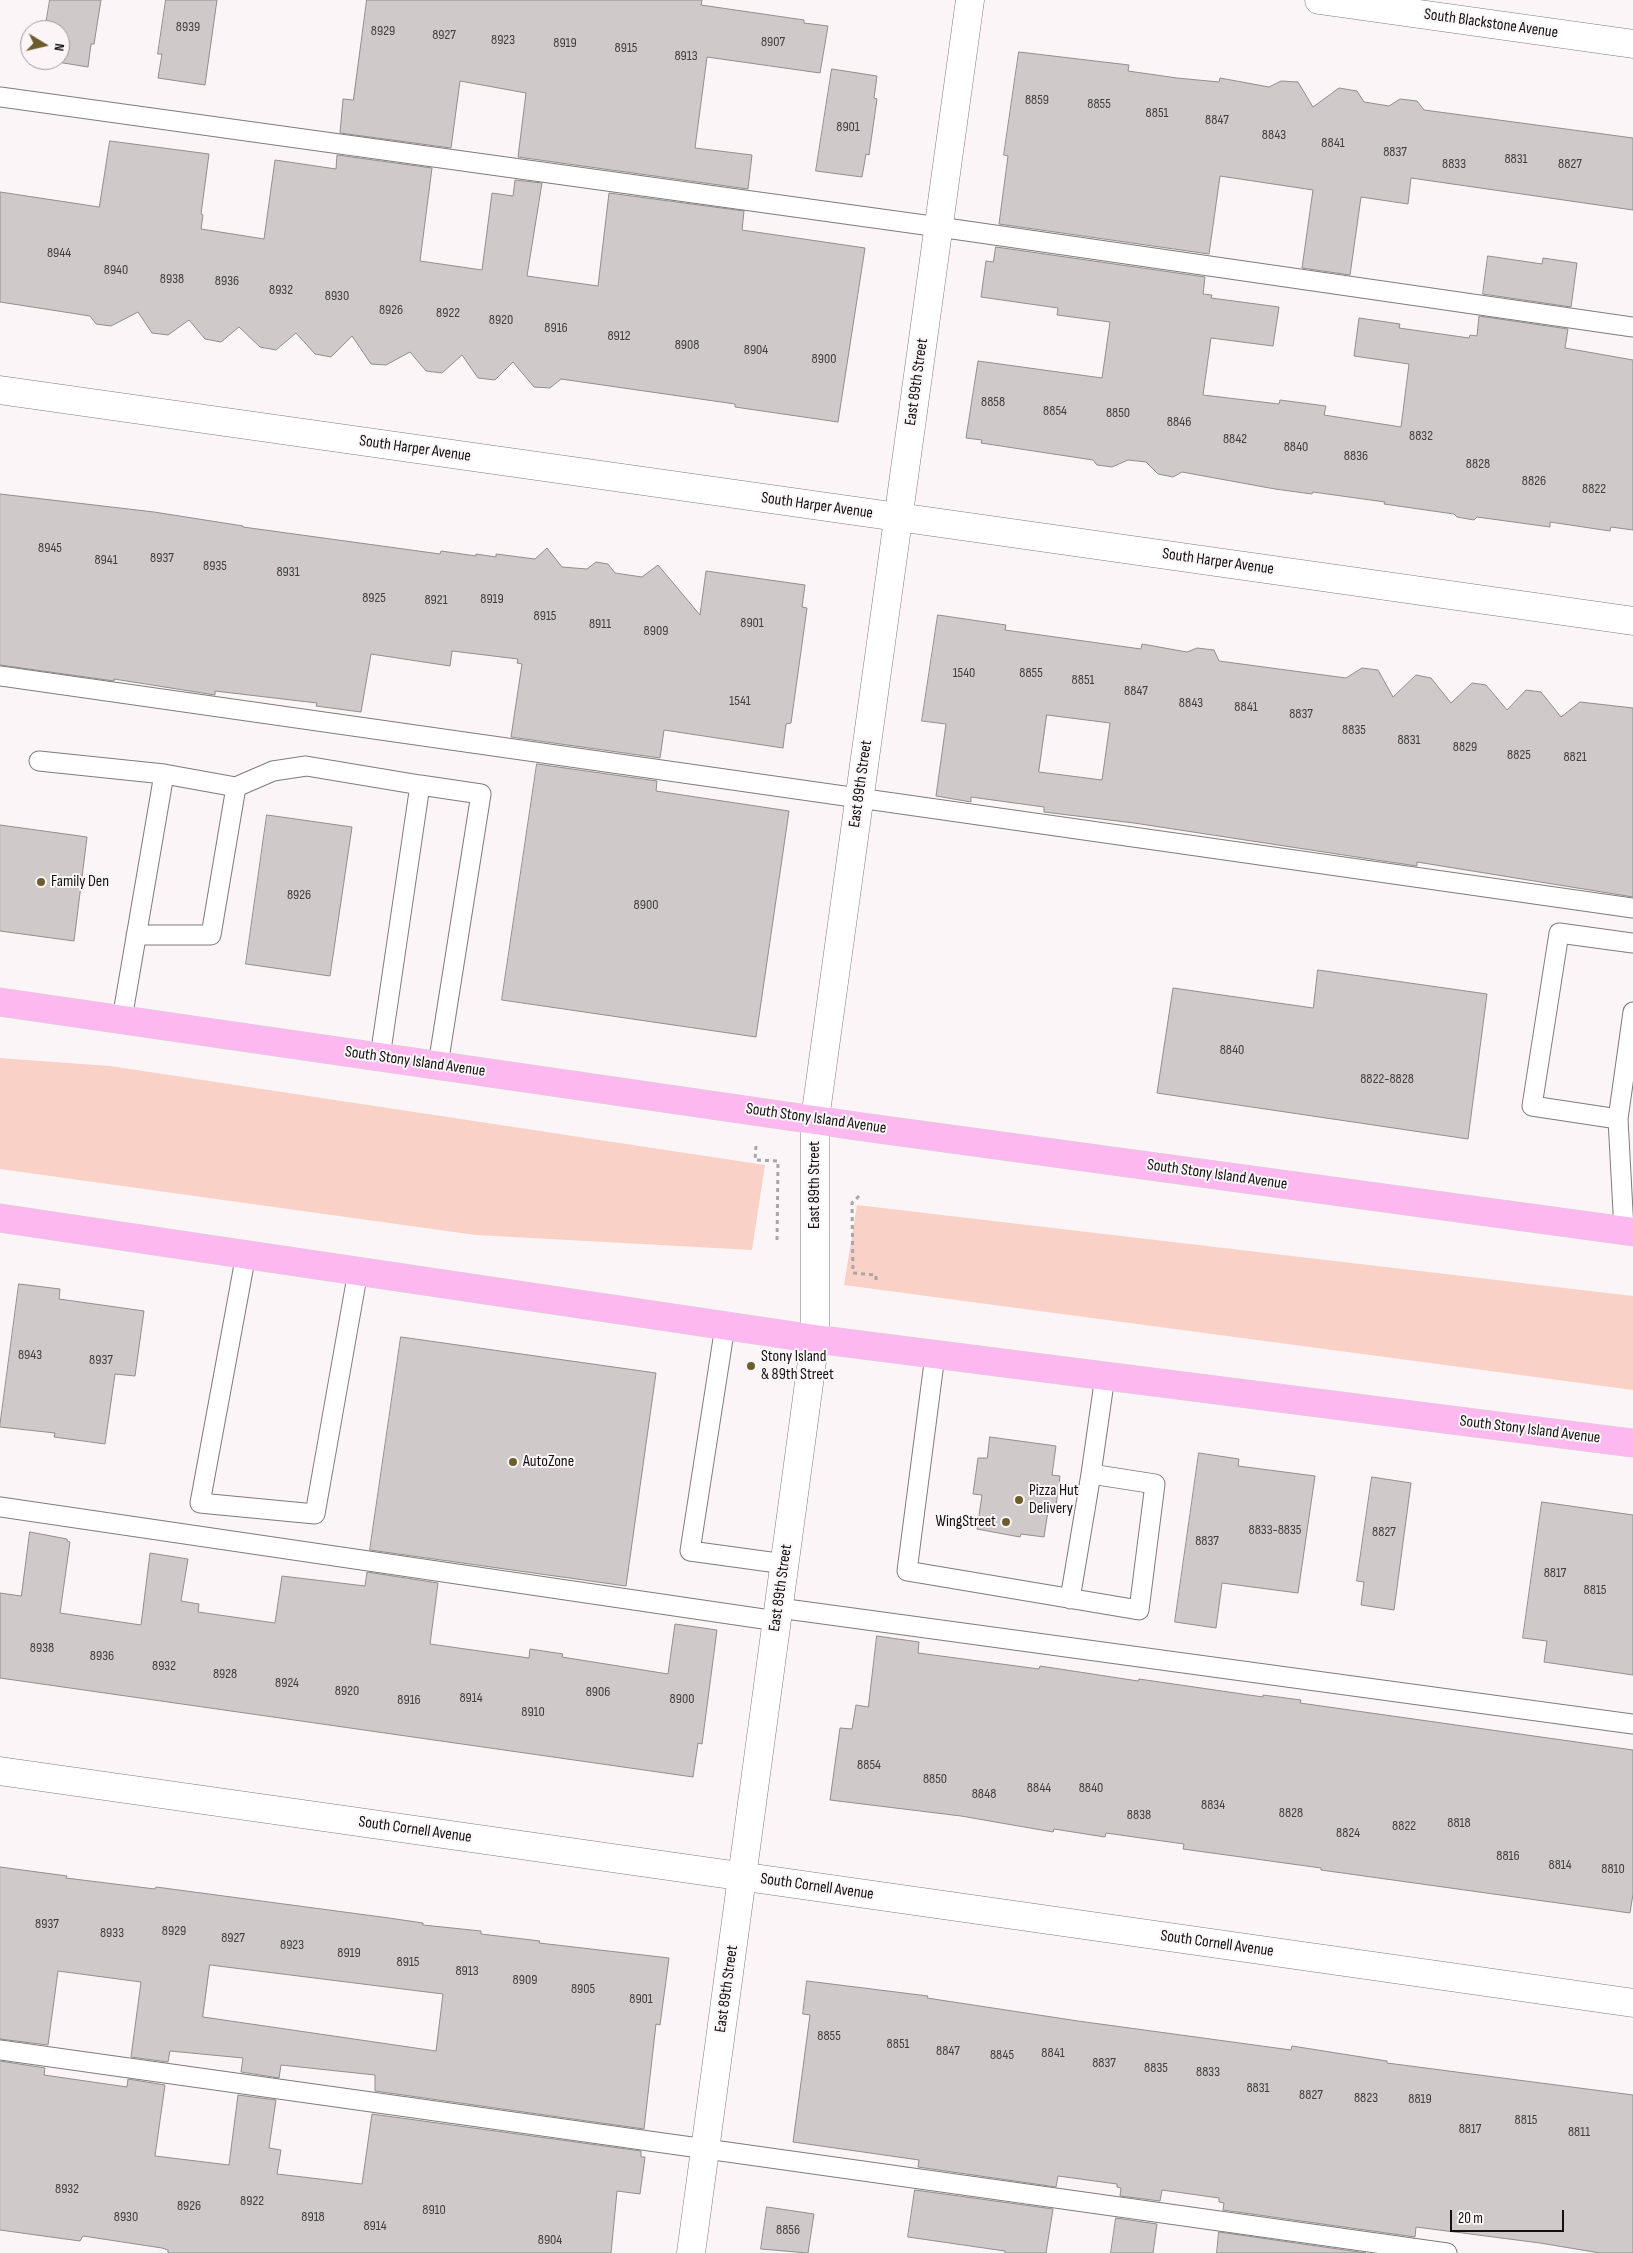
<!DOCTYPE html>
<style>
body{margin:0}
#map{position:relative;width:1633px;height:2253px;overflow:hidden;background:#fbf5f7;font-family:"Sofia Sans Condensed",sans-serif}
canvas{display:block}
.north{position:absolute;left:20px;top:20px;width:50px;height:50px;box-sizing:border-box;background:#fbf5f7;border:1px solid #9e999b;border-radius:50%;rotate:99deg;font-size:14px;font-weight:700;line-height:20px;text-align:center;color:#121011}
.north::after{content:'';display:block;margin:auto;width:18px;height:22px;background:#6c5e2c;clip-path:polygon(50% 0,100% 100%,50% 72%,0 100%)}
.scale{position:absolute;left:1450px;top:2210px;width:114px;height:22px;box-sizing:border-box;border:2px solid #121011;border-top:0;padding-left:6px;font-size:15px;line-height:18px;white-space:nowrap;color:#121011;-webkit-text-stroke:4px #fbf5f7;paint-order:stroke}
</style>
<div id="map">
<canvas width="1633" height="2253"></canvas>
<div class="north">N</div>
<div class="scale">20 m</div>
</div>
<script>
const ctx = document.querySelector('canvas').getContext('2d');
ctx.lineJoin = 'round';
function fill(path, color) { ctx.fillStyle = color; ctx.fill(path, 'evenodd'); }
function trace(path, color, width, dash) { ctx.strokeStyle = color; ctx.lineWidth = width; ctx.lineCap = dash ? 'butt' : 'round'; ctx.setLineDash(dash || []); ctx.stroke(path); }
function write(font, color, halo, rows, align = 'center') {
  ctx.font = font + ' "Sofia Sans Condensed",sans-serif'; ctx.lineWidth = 4; ctx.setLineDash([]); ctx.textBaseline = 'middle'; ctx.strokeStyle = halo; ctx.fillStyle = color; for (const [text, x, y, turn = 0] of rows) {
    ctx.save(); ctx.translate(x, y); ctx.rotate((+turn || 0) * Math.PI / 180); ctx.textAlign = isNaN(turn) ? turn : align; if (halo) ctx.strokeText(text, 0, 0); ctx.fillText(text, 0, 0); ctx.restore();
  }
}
const green = new Path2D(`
 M0,1058L110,1066L765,1165L752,1250L476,1235L0,1169Z
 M857,1205L1633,1296V1390L844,1285Z`);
const building = new Path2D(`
 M50,0H101L94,44H91L88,67L45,60H60V30H45Z
 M166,0H217L205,85L158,78L162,54H158Z
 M367,0H702L701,5L804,20V23L828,26L820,73L707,57L695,148L752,155L748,189L518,157L526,93L460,81L451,148L340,133L343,99L353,100Z
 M1019,52L1129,65L1128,71L1177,78L1219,82L1220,78L1269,87L1281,81L1298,82L1313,107L1339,88L1357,91L1364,102L1389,106L1400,99L1417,101L1424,110L1633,138V210L1411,178L1408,204L1361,197L1350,275L1302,268L1313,190L1220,176L1209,254L999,224L1008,156L1004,155Z
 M832,69L877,76L874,98L877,99L869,155L866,154L862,177L816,171Z
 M110,141L209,154L201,214L203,215L201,229L264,239L275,160L336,169L337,155L432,168L420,261L482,270L492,193L513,196L515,180L542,183L527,276L598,286L609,193L744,211L742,230L865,248L838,422L735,407V404L561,379L550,388L534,387L513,362L495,380L478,378L462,355L442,373L426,371L410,352L386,365L371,364L352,336L331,357L315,354L296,333L276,350L260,347L239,327L221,342L205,339L189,320L168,335L152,333L138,312L111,326L96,324L90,316L0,302V192L99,207Z
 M996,247L1205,277L1203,294L1212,295L1211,298L1279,307L1273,346L1211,338L1203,395L1279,404L1280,400L1326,406L1324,415L1401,427L1409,364L1354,356L1359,318L1400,324L1399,328L1469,338L1470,335L1477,336L1479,316L1568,329L1565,348L1633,360V530L1611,527L1610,531L1550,522V527L1477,517L1474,520L1457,517L1454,514L1384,504L1385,502L1313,492L1312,494L1275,489L1182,472L1173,477L1158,474L1146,462L1128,460L1112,467L1097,465L1093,460L981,443L982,440L966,438L978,361L1102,378L1110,322L1057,315L1058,308L981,297L986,261L993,262Z
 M1488,256L1542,264L1543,258L1577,263L1571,307L1483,294Z
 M0,494L154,512L243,526V527L440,554L441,551L476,556V554L496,557V554L535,559L547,548L562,567L587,569L596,562L608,564L615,573L642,577L658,565L700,615L706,571L805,585L802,607L807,608L791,723L786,724L783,748L664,730L660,758L511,737L522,664L517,663L518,659L452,651L450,666L371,654L361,712L316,706L317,703L215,691V695L114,679V681L0,665Z
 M938,615L1006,625L1005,630L1141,649L1142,644L1187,652L1197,648L1214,650L1219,661L1346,678L1362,668L1378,670L1393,697L1416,675L1431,678L1451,703L1472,683L1486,685L1507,710L1526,690L1541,692L1561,717L1580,702L1633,708V897L1417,862V866L1383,861L1134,823L1044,812V807L971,797V802L936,796L946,724L922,721ZM1047,715L1110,723L1102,780L1039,772Z
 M537,764L657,781L656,791L789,811L756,1037L502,1000Z
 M267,815L352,827L330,976L246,964Z
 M0,825L87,837L74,941L0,931Z
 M1318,970L1487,994L1468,1139L1157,1093L1173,988L1313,1008Z
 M19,1284L60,1289L59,1299L144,1311L135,1376L115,1374L105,1444L54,1437L55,1433L0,1427Z
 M401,1337L656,1373L626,1586L370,1550Z
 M990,1437L1056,1446L1052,1475L1060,1476L1056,1506L1049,1505L1044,1537L1021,1534L1020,1537L977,1529L982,1495L973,1494L978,1458H987Z
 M1199,1453L1239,1459L1238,1466L1315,1476L1298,1593L1222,1583L1216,1628L1175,1622Z
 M1372,1477L1411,1483L1394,1610L1361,1605L1364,1582L1357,1581Z
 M1542,1502L1633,1515V1675L1544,1662L1547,1641L1523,1638Z
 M30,1532L67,1539V1541L70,1542L60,1613L141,1625L150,1553L188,1559L181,1601L199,1604L198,1612L275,1623L282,1576L365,1586L367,1572L438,1583L430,1644L529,1658L530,1649L563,1654L562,1657L668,1674L675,1624L717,1630L702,1744L698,1743L693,1777L0,1678V1593L21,1596Z
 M877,1636L919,1642L918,1653L1039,1669L1040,1666L1138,1681L1139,1679L1263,1697V1695L1301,1700L1300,1703L1633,1750V1894L1630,1913L1321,1870V1868L1183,1849L1184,1844L1106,1833L1105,1837L1054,1829L1053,1832L961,1816L830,1800L840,1728L852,1729L856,1705L868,1707Z
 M0,1867L67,1876L66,1878L155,1889L156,1887L389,1918L423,1923V1925L481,1931V1934L540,1941L539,1943L669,1958L660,2025L656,2024L644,2129L375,2091V2075L281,2065L279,2078L241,2072L243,2058L170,2051L168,2062L131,2057L141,1982L58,1971L48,2045L0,2039ZM210,1965L443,1994L436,2051L203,2017Z
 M807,1981L928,1996L927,1998L1078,2021L1291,2050L1292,2046L1387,2061V2063L1633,2095V2253H1600L1540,2243L1416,2227L1415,2237L1223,2210L1224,2203L1219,2202V2198L1162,2190L1160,2201L1120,2196L1121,2188L1117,2187V2184L1058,2176L1056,2187L918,2167L919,2160L793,2142L810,2015L803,2014Z
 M0,2061L45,2068L44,2075L127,2087L128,2079L165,2085L155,2156L229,2165L238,2095L276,2100L269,2148L281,2150L277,2174L362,2184L372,2114L641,2151V2157H645L640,2194L617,2191L611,2253H168V2250L162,2248L83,2236L80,2241L0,2230Z
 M915,2190L1053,2209L1046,2253H1005V2251L908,2237Z
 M767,2207L814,2214L808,2253L761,2249Z
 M1116,2218L1157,2224L1153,2253H1111Z
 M1219,2232L1366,2253H1217Z`);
const path = new Path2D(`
 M756,1146L755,1160L778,1161L777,1243
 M859,1196L852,1203L853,1273L876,1275V1284`);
const service = new Path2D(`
 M0,97L939,227L1633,327
 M0,676L1633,908
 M39,761L164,774L236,787L211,935H136
 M236,787L273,771L306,766L420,785
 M122,1019L164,774
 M380,1057L420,785L481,794L438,1065
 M1618,1119L1633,1012
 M1624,1230L1618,1119L1532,1106L1559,933L1633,943
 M246,1254L200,1503L315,1514L358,1271
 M725,1326L690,1551L785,1564
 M935,1355L907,1571L1139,1610L1155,1484L1091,1474L1105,1376
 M0,1507L777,1621
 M1070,1599L1091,1474
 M779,1608L1633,1724
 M0,2050L1447,2253`);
const minor = new Path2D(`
 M1319,0L1633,44
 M0,390L1633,621
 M0,1771L1633,2003
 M691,2253L815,1339V1119L970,0`);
const trunk = new Path2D(`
 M0,1002L863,1127L1633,1232
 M0,1218L815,1339L1633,1443`);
const markers = [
 [41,882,5,"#6c5e2c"],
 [751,1366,5,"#6c5e2c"],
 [513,1462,5,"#6c5e2c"],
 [1019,1500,5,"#6c5e2c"],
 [1006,1522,5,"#6c5e2c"]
];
const numberNames = [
 ["8939",188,27],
 ["8929",383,31],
 ["8927",444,35],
 ["8923",503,40],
 ["8907",773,42],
 ["8919",565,43],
 ["8915",626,48],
 ["8913",686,56],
 ["8859",1037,100],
 ["8855",1099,104],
 ["8851",1157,113],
 ["8847",1217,120],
 ["8901",848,127],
 ["8843",1274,135],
 ["8841",1333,143],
 ["8837",1395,152],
 ["8831",1516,159],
 ["8833",1454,164],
 ["8827",1570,164],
 ["8944",59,253],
 ["8940",116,270],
 ["8938",172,279],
 ["8936",227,281],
 ["8932",281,290],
 ["8930",337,296],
 ["8926",391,310],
 ["8922",448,313],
 ["8920",501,320],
 ["8916",556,328],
 ["8912",619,336],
 ["8908",687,345],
 ["8904",756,350],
 ["8900",824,359],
 ["8858",993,402],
 ["8854",1055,411],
 ["8850",1118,413],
 ["8846",1179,422],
 ["8832",1421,436],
 ["8842",1235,439],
 ["8840",1296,447],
 ["8836",1356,456],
 ["8828",1478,464],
 ["8826",1534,481],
 ["8822",1594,489],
 ["8945",50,548],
 ["8937",162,558],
 ["8941",106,560],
 ["8935",215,566],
 ["8931",288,572],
 ["8925",374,598],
 ["8919",492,599],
 ["8921",436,600],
 ["8915",545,616],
 ["8901",752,623],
 ["8911",600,624],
 ["8909",656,631],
 ["1540",964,673],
 ["8855",1031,673],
 ["8851",1083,680],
 ["8847",1136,691],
 ["1541",740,701],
 ["8843",1191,703],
 ["8841",1246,707],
 ["8837",1301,714],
 ["8835",1354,730],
 ["8831",1409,740],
 ["8829",1465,747],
 ["8825",1519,755],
 ["8821",1575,757],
 ["8926",299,895],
 ["8900",646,905],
 ["8840",1232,1050],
 ["8822-8828",1387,1079],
 ["8943",30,1355],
 ["8937",101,1360],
 ["8833-8835",1275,1530],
 ["8827",1384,1532],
 ["8837",1207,1541],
 ["8817",1555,1573],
 ["8815",1595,1590],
 ["8938",42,1648],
 ["8936",102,1656],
 ["8932",164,1666],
 ["8928",225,1674],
 ["8924",287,1683],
 ["8920",347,1691],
 ["8906",598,1692],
 ["8914",471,1698],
 ["8900",682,1699],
 ["8916",409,1700],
 ["8910",533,1712],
 ["8854",869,1765],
 ["8850",935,1779],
 ["8844",1039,1788],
 ["8840",1091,1788],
 ["8848",984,1794],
 ["8834",1213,1805],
 ["8828",1291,1813],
 ["8838",1139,1815],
 ["8818",1459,1823],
 ["8822",1404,1826],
 ["8824",1348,1833],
 ["8816",1508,1856],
 ["8814",1560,1865],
 ["8810",1613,1869],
 ["8937",47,1924],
 ["8929",174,1931],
 ["8933",112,1933],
 ["8927",233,1938],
 ["8923",292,1945],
 ["8919",349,1953],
 ["8915",408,1962],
 ["8913",467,1971],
 ["8909",525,1980],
 ["8905",583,1989],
 ["8901",641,1999],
 ["8855",829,2036],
 ["8851",898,2044],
 ["8847",948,2051],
 ["8841",1053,2053],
 ["8845",1002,2055],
 ["8837",1104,2063],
 ["8835",1156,2068],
 ["8833",1208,2072],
 ["8831",1258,2088],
 ["8827",1311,2095],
 ["8823",1366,2098],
 ["8819",1420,2099],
 ["8815",1526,2120],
 ["8817",1470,2129],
 ["8811",1579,2132],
 ["8932",67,2189],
 ["8922",252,2201],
 ["8926",189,2206],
 ["8910",434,2210],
 ["8930",126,2217],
 ["8918",313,2217],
 ["8914",375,2226],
 ["8856",788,2230],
 ["8904",550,2240]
];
const streetNames = [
 ["South Blackstone Avenue",1491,24,8],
 ["East 89th Street",917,382,-82],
 ["South Harper Avenue",415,449,8],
 ["South Harper Avenue",817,506,8],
 ["South Harper Avenue",1218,562,8],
 ["East 89th Street",861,784,-82],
 ["South Stony Island Avenue",415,1062,8],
 ["South Stony Island Avenue",816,1119,8],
 ["South Stony Island Avenue",1217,1175,8],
 ["East 89th Street",815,1185,-90],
 ["South Stony Island Avenue",1530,1430,7],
 ["East 89th Street",781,1588,-82],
 ["South Cornell Avenue",415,1830,8],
 ["South Cornell Avenue",817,1887,8],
 ["South Cornell Avenue",1217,1944,8],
 ["East 89th Street",727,1989,-82]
];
const poiNames = [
 ["Family Den",51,882],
 ["Stony Island",761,1357],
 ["& 89th Street",761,1375],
 ["AutoZone",523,1462],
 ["Pizza Hut",1029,1491],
 ["Delivery",1029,1509],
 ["WingStreet",996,1522,"right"]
];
fill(green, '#fad1c6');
fill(building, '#cfc9c9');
trace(building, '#938d8e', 1);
trace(service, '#807a7c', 21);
trace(minor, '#807a7c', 29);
trace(trunk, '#d4d4d4', 29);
trace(path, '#aaa6a7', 3, [4, 4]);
trace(service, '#fff', 19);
trace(minor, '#fff', 28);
trace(trunk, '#feb8f0', 28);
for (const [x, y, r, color] of markers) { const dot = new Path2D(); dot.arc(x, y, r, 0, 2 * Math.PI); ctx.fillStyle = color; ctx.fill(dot); trace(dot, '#fbf5f7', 2); }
write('14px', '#413e3f', null, numberNames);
write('16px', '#121011', '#fbf5f7', streetNames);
write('16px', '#121011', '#fbf5f7', poiNames, 'left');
</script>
